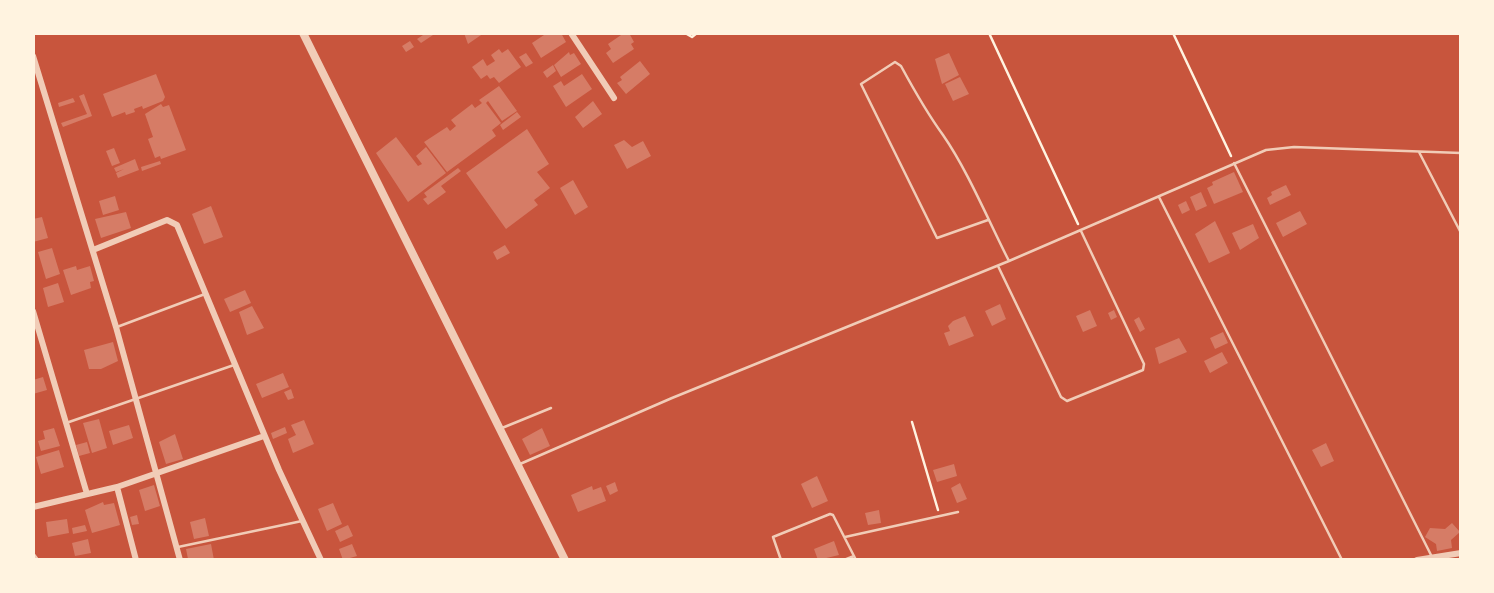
<!DOCTYPE html>
<style>
body{margin:0}
#map{position:relative;width:1494px;height:593px;overflow:hidden;background:#c8553d;font-family:Rubik,sans-serif}
canvas{display:block}
.frame{position:absolute;inset:0;border:35px solid #fff3e0;pointer-events:none}
</style>
<div id="map">
<canvas width="1494" height="593"></canvas>
<div class="frame"></div>
</div>
<script>
const ctx = document.querySelector('canvas').getContext('2d');
ctx.lineJoin = 'round';
function fill(path, color) { ctx.fillStyle = color; ctx.fill(path, 'evenodd'); }
function trace(path, color, width, dash) { ctx.strokeStyle = color; ctx.lineWidth = width; ctx.lineCap = dash ? 'butt' : 'round'; ctx.setLineDash(dash || []); ctx.stroke(path); }
const building = new Path2D(`
 M426,33H436L421,43L417,39Z
 M464,33H484L468,44Z
 M547,33H561L566,42L541,58L532,43Z
 M624,33H629L634,42L631,44L634,49L613,63L606,53L611,49L608,44Z
 M410,41L414,47L406,52L402,46Z
 M499,49L502,53L508,49L521,67L499,83L494,77L490,79L487,75L481,79L472,67L483,59L487,66L495,61L491,55Z
 M569,52L570,55L574,53L581,64L561,77L554,65Z
 M526,53L533,63L526,67L519,57Z
 M949,53L959,75L942,84L935,59Z
 M640,61L650,74L626,94L617,83L622,80L620,77Z
 M553,65L556,71L547,78L543,72Z
 M156,74L165,97L163,101L143,109L142,106L134,109L135,112L126,115L125,112L112,117L103,94Z
 M582,74L592,89L566,107L553,86L561,81L564,86Z
 M960,77L969,94L953,101L945,84Z
 M499,86L517,111L502,121L488,101L486,103L501,123L492,130L496,136L447,172L424,142L447,127L450,131L456,126L451,120L472,104L475,108L482,103L479,100Z
 M84,94L92,116L63,127L61,123L87,114L79,96Z
 M73,98L75,102L59,107L58,103Z
 M593,101L602,114L583,128L575,117Z
 M161,104L163,107L169,105L186,150L161,159L160,156L155,158L148,139L153,137L145,114Z
 M517,112L521,117L503,130L500,125Z
 M527,129L549,164L537,172L550,188L534,200L538,205L506,229L466,173Z
 M396,137L418,166L422,164L416,156L426,147L446,173L408,202L376,153Z
 M624,140L632,147L643,141L651,156L627,169L614,145Z
 M114,148L120,163L112,166L106,151Z
 M135,159L139,170L118,178L116,173L124,169L116,172L114,168Z
 M160,161L161,164L142,171L141,167Z
 M458,168L461,171L441,186L446,192L428,205L423,199L427,197L424,193Z
 M1234,172L1243,192L1214,204L1207,188L1213,185L1212,182Z
 M573,180L588,207L575,215L560,188Z
 M1286,185L1291,195L1270,205L1267,198L1272,195L1271,192Z
 M1201,192L1207,206L1196,211L1190,197Z
 M115,196L119,210L103,215L99,201Z
 M1186,201L1190,210L1182,214L1178,205Z
 M211,206L223,237L204,244L192,214Z
 M1300,211L1307,224L1283,237L1276,223Z
 M126,212L131,228L101,238L95,219Z
 M42,217L48,238L33,242V219Z
 M1215,221L1230,253L1209,263L1195,234Z
 M1253,224L1259,238L1240,250L1232,233Z
 M505,245L510,253L497,260L493,252Z
 M52,248L60,274L46,279L38,252Z
 M76,266L77,270L90,266L94,281L90,282L91,288L71,295L63,270Z
 M58,283L64,302L48,307L43,288Z
 M245,290L251,303L230,312L224,299Z
 M1000,304L1006,319L992,326L985,311Z
 M252,306L264,328L247,335L239,312Z
 M1090,310L1097,326L1083,332L1076,316Z
 M1114,310L1117,317L1111,320L1108,313Z
 M965,316L974,336L949,346L944,333L950,331L948,326L953,321Z
 M1139,317L1145,329L1140,332L1134,320Z
 M1223,332L1228,343L1215,349L1210,338Z
 M1179,338L1187,352L1159,364L1155,348Z
 M113,342L118,361L101,369H89L84,350Z
 M1222,352L1228,363L1210,373L1204,361Z
 M283,373L289,387L262,398L256,384Z
 M43,377L47,390L33,394V380Z
 M291,389L294,398L288,400L284,392Z
 M99,419L107,448L92,453L83,423Z
 M304,420L314,444L293,453L288,439L296,435L291,425Z
 M129,425L133,438L113,445L109,431Z
 M285,427L287,433L273,439L271,433Z
 M54,428L60,446L41,451L38,441L45,439L43,431Z
 M542,428L550,446L530,455L522,439Z
 M175,434L183,459L166,464L159,442Z
 M87,442L90,453L79,456L76,445Z
 M1326,443L1334,461L1321,467L1312,450Z
 M59,450L64,467L41,474L36,457Z
 M954,464L957,476L937,482L933,470Z
 M817,476L828,501L812,508L801,484Z
 M615,482L618,491L610,495L606,486Z
 M960,483L967,499L957,503L951,488Z
 M154,485L160,506L145,511L139,490Z
 M592,486L593,490L601,487L606,501L578,512L571,495Z
 M103,502L104,505L114,503L120,525L92,533L85,510Z
 M333,503L342,524L327,531L318,509Z
 M879,510L881,523L868,525L865,513Z
 M137,515L139,524L132,525L130,517Z
 M205,518L209,536L194,539L190,522Z
 M67,519L69,533L48,537L46,522Z
 M1452,523L1460,532L1451,540L1452,548L1437,551L1436,544L1425,537L1430,528L1445,529Z
 M85,525L87,531L73,534L72,528Z
 M348,525L353,536L340,542L335,531Z
 M88,539L91,553L75,556L72,543Z
 M834,541L839,555L818,560L814,549Z
 M211,544L214,560L188,559L186,549Z
 M352,544L357,556L343,560L339,549Z`);
const path = new Path2D(`
 M685,33L692,37L697,33
 M989,33L1078,224
 M1173,33L1231,156
 M912,422L938,510`);
const service = new Path2D(`
 M1419,152L1461,233
 M1234,163L1432,557
 M1159,197L1342,560
 M988,220L937,238L861,84L895,62L901,66C914,90 927,113 943,135C968,171 989,222 1009,261
 M998,266L1061,397L1067,401L1143,370L1144,364L1081,231
 M117,327L205,294
 M69,422L234,365
 M502,428L551,408
 M520,464L672,398L1009,261L1266,150L1294,147L1461,153
 M845,537L958,512
 M178,547L302,521
 M781,560L773,537L830,514L833,515L856,560
 M844,560L854,556`);
const minor = new Path2D(`
 M571,33L614,98
 M33,56L116,327L180,560
 M93,250L167,220L177,225L279,470L321,560
 M33,311L87,494
 M117,487L136,560
 M33,507L117,487L264,436
 M33,556L36,560
 M1417,560L1461,553`);
const tertiary = new Path2D(`
 M303,33L565,560`);
fill(building, '#d67c66');
trace(path, '#fff3e0', 2.5);
trace(service, '#f1ccb7', 2.5);
trace(minor, '#f1ccb7', 6);
trace(tertiary, '#f1ccb7', 8);
</script>
